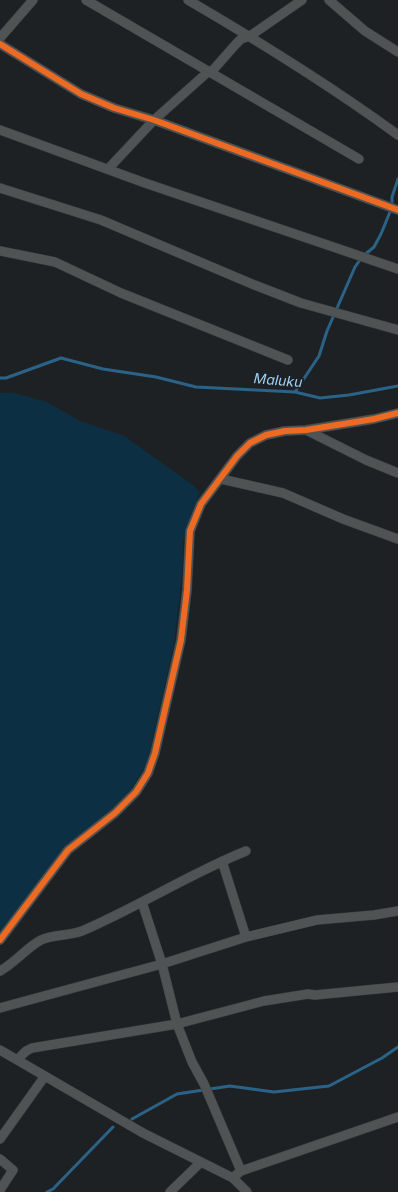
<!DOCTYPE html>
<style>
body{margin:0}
canvas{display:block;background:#1e2123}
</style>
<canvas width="398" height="1192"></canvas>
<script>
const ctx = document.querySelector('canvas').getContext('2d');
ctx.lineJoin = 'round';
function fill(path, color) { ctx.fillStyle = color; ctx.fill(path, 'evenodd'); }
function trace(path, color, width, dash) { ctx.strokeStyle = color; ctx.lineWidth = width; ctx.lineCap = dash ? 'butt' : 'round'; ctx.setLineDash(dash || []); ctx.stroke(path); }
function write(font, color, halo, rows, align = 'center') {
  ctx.font = font + ' Inter,sans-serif'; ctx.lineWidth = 4; ctx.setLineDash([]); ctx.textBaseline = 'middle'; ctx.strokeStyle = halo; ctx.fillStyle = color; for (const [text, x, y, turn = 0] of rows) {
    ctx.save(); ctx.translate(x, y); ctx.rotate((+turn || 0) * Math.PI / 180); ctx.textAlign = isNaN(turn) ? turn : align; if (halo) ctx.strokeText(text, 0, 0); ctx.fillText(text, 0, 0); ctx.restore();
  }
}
const green = new Path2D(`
 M0,393H14L47,402L80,421L124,436L193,485L200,493L187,525L183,542L182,574L174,644L147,763L128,794L109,813L66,846L0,932Z`);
const stream = new Path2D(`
 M0,378H6L61,358L103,369L156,377L196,387L295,392L320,398L349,395L398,386
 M295,392L319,356L327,331L355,267L362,257L374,247L381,234L392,207V197L398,179
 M132,1119L177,1094L230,1086L274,1092L329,1086L382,1058L398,1047
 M47,1192L53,1189L113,1127`);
const street = new Path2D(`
 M86,0L359,159
 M188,0C260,42 331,86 398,135
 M329,0L365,31L398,52
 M0,38L33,0
 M0,44L81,94L114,108L154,120L398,210
 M0,130L145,183L398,269
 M108,169L154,120L209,71L213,70L236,44L241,39L250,36L302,0
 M0,188L101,220L252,284L301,303L398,330
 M0,251L55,262L121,293L288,360
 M306,430L366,460L398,473
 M221,479L283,493L343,519L398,539
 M222,861L246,937
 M142,902L162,964L177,1024L192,1062L204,1084L241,1171
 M0,940L68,850L115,813L136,792L148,773L155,753L181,640L187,590L190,531L201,504L237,456L250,443L266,435L285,431L306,430L374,419L398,413
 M0,971C15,963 26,948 41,940C54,934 69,936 82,931C138,907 189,874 246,851
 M0,1008L162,964L246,937L317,920L374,915L398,911
 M0,1050L143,1133L233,1178L247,1192
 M17,1060L26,1051L32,1048L177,1024L264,1001L308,994L315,995L398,987
 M0,1139L45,1076
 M0,1159L13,1170L0,1190
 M236,1175L241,1171L398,1117
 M170,1192L201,1162`);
const cycleway = new Path2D(`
 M0,44L81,94L114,108L154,120L398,210
 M0,940L68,850L115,813L136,792L148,773L155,753L181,640L187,590L190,531L201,504L237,456L250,443L266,435L285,431L306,430L374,419L398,413`);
const waterNames = [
 ["Maluku",278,381,5]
];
fill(green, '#0c2f44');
trace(stream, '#2a6387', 3);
trace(street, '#393c3e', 10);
trace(street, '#505354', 9);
trace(cycleway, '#ed6a23', 6);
write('italic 14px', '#a0d1f5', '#1c2125', waterNames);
</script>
